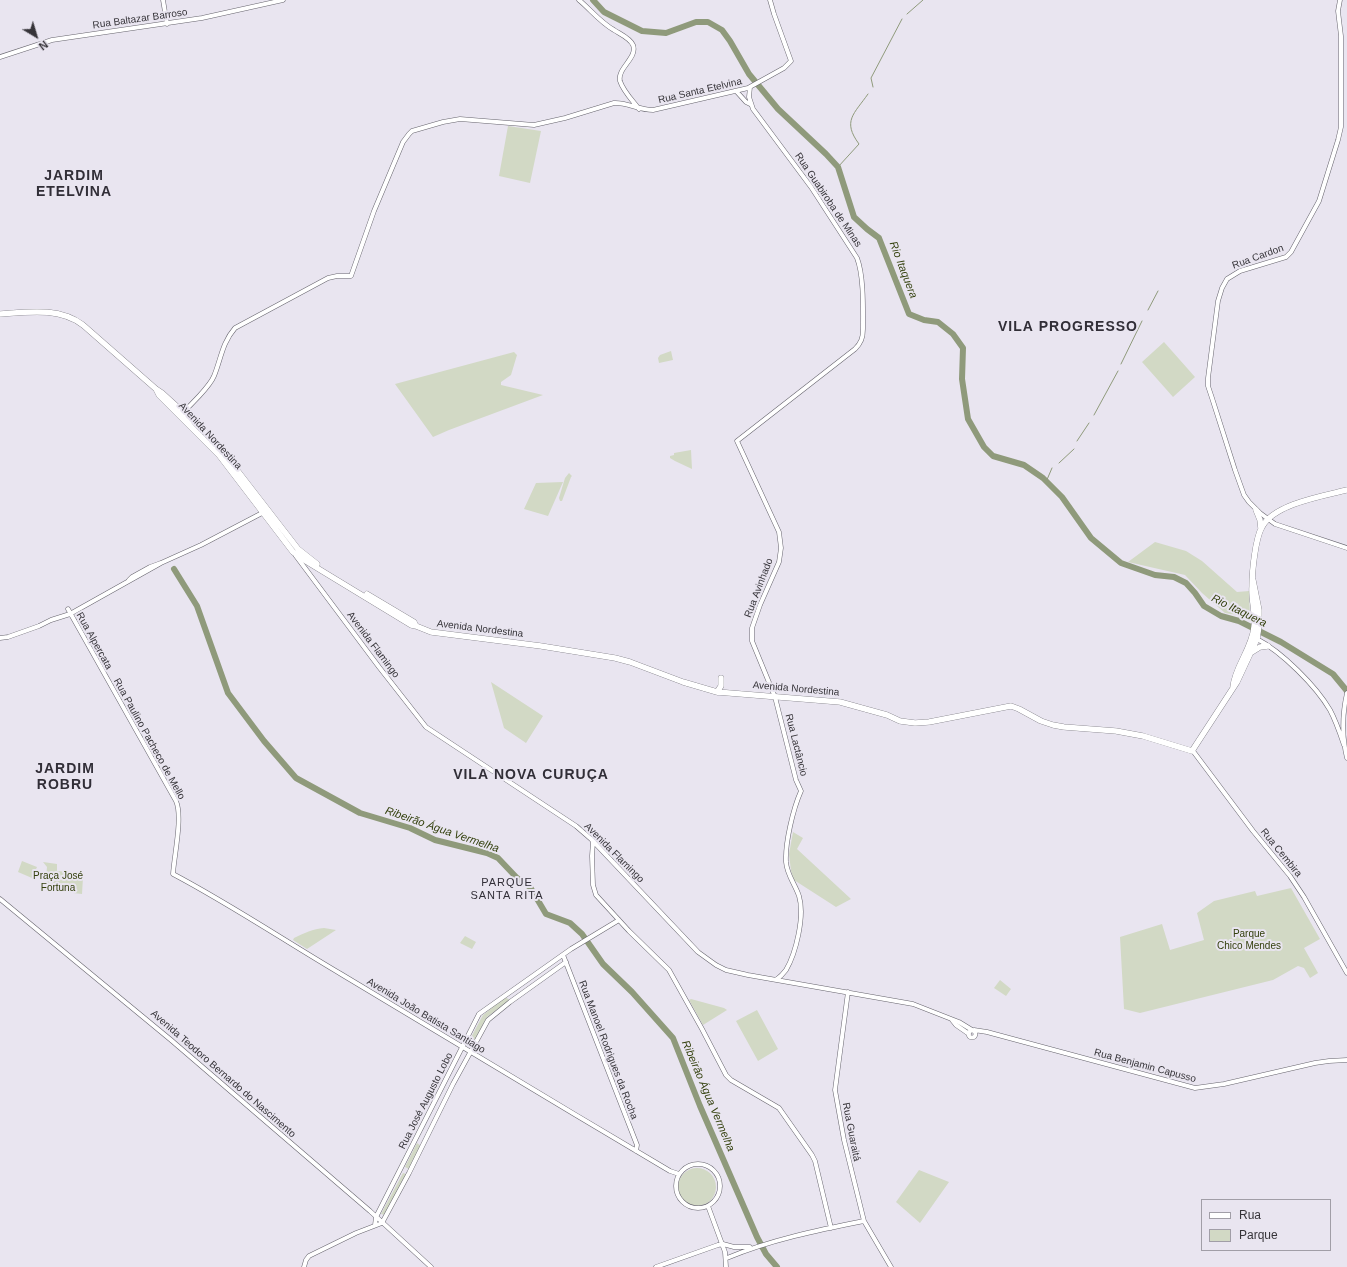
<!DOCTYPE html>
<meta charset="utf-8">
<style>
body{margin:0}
#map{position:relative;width:1347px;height:1267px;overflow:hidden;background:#e9e5f0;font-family:Helvetica,sans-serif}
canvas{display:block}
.legend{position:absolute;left:1201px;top:1199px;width:130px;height:52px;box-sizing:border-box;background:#e9e5f0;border:1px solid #a19ea7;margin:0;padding:5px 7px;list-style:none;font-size:12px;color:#363439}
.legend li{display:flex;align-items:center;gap:8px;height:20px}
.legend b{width:20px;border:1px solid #a19ea7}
.north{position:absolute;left:16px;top:16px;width:40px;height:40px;-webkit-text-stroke:3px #e9e5f0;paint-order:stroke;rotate:142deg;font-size:11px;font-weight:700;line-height:16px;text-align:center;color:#363439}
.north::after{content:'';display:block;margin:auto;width:14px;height:18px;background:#363439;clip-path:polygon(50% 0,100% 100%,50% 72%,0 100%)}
</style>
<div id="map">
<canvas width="1347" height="1267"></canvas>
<ul class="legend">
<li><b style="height:5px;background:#fff"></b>Rua</li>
<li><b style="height:11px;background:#d2d9c5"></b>Parque</li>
</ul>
<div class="north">N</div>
</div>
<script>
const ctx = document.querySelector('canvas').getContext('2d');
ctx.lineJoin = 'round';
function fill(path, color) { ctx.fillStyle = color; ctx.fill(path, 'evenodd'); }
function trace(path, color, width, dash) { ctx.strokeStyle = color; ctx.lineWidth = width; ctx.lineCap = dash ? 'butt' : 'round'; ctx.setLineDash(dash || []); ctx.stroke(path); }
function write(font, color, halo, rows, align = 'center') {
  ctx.font = font + ' Helvetica,sans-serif'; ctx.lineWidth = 4; ctx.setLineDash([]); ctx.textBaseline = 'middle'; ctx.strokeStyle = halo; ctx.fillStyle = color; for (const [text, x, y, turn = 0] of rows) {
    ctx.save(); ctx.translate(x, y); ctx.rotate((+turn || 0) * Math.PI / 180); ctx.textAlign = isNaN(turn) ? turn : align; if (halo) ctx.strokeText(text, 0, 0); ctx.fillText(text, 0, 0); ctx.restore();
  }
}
const green = new Path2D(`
 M508,126L541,131L530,183L499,176Z
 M1164,342L1195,377L1173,397L1142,362Z
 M671,351L673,360L659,363L658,358L660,355Z
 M514,352L517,355L511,375L501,382V385L543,395L449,430L433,437L395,384Z
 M691,450L692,469L675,461L670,458V456L674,455V453Z
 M569,473L572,476L571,477L562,501H560L559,498L565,478Z
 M563,482L548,516L524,509L536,483Z
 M1155,542L1186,551L1202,561L1237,592L1249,591L1250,617L1225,613L1202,593L1185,575L1128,562Z
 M491,682L543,716L526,743L504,728Z
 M793,832L803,838L797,849L851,899L836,907L794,880L791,871L789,854Z
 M22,861L37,867L32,878L18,872Z
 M43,862L57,864V871L70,872V876L83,877L82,894L45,890L47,867Z
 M1291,888L1320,939L1304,948L1318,973L1310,978L1304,968L1298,966L1273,980L1140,1013L1124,1009L1120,937L1162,924L1170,950L1204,940L1197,913L1214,901L1255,891L1257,896Z
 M324,928L336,930L307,949L293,940L294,938C304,933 313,929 324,928Z
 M465,936L476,942L472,949L460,943Z
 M1000,980L1011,989L1006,996L994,988Z
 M505,997L510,1000L487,1017L472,1046L468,1043L483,1015Z
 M691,999L724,1008L727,1010L703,1025L689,1000Z
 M757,1010L778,1049L758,1061L736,1021Z
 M417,1143L421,1146L409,1169L405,1167Z
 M678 1187a19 19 0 1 1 38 0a19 19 0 1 1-38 0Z
 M919,1170L949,1182L920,1223L896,1202Z
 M403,1173L406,1174L385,1215L381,1214Z`);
const stream = new Path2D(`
 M907,14L923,0
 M873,87L871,78L902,19
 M838,167L859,144C842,121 854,114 868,94
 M1148,310L1158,291
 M1121,364L1142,321
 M1094,415L1118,371
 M1077,441L1089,423
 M1059,463L1074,449
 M1046,482L1052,468`);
const river = new Path2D(`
 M593,0L604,12L642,31L666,33L696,22H708L722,30L730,41L749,74L778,109L826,154L838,167L854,217L867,229L879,238L909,314L924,320L938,322L953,334L963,348L962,379L968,419L984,447L993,456L1024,465L1043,478L1062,497L1091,538L1121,563L1155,575L1174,577L1186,583L1195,593L1204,606L1221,616L1239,621L1281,642L1333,674L1347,691
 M174,569L197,606L228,693L264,741L296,778L360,813L410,828L435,840L487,853L498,858L517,878L530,887L546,914L570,923L582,934L603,964L632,992L673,1038L700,1106L757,1237L766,1254L777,1267`);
const minor = new Path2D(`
 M163,0L167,24
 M579,0C591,10 600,22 614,30C620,34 630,38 633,45C638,58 617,68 620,81C623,91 633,101 639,109
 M1340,0L1338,11L1341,36V127L1338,140L1319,201L1291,252L1286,257L1240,271L1227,279L1222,288L1218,301L1208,378V386L1212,398L1235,470L1244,495L1249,502L1260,513L1275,524L1347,548
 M0,57L52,40L202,18L283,0
 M750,87L749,97L753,109L811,187L857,258C864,276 863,309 863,329C863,338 861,343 855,349L737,441L779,532L781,548L779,562L760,605L752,628V641L775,697L796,780L801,791C793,809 785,843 786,862C787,875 795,884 799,896C805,916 796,953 786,970C783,974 780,977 777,979
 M737,92L746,102L750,104
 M181,414C190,406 210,386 214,376C221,359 222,343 235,328L328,278L337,276H351L374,211L403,142L409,134L412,131L443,122L460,119L534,125L565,118L614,103C626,102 639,110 653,110L748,88L784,68L791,61L774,14L770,0
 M296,556L379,667L426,727L576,826L591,839L698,952L716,965L726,970L748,975L913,1004L959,1022L972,1030
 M129,580L132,577L150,567L161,563L201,545L264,512
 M68,609L176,801C183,817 174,856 173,874C230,904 285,941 341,974C451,1040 560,1106 670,1171L679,1174
 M0,638L8,637L39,626L51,620L70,614L161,563
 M1257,639C1282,652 1316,686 1330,710C1336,721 1340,733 1344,745
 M1347,693C1342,715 1342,737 1347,758
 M1193,751L1253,831L1290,876L1304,897L1347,973
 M593,842L592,856L593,885L596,895L629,931L669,970L702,1029L726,1075L731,1080L779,1108L812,1155L815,1161L831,1228
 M0,899L171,1040L370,1211L431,1267
 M563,955L637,1145L636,1151
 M848,992L835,1090L844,1140L864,1221L891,1267
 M952,1020L956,1025L969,1034
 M974,1030L987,1032L1195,1088L1224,1084L1315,1063L1329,1061L1347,1060
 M968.5 1034a3.5 3.5 0 1 1 7 0a3.5 3.5 0 1 1-7 0Z
 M676 1186a22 22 0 1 1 44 0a22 22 0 1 1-44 0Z
 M708,1206L725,1252L726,1267
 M375,1225L376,1217L479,1014L571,949L619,920
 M723,1244L734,1247H750
 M727,1258C770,1240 818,1230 864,1221
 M304,1267L306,1260L309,1256L356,1233L382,1223L409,1173L453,1084L488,1020L510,1002L566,962
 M656,1267L718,1245L723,1244`);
const major = new Path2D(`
 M0,314C28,312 59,307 83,325L156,389L162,393L206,433L223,452L298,549L317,564
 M156,389L159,395L219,455L293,552L304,560L411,625L416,626L431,632L541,646L615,658L630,662L683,682L717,692L840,702L887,715L900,721L915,723L929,722L1011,706L1019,709L1041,721L1053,725L1064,727L1116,731L1143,736L1192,751L1237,682L1257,639L1259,626V610L1253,580
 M1256,510L1260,520L1261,529
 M367,594L414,622L416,626
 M1252,652L1260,647L1268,646
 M1233,687C1235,666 1252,649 1254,627C1256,613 1251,600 1252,587C1252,573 1255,539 1262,527C1274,504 1323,496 1347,490
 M717,692L721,686V678`);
const streetNames = [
 ["Rua Baltazar Barroso",140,19,-8],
 ["Rua Santa Etelvina",700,91,-13],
 ["Rua Guabiroba de Minas",828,200,56],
 ["Rua Cardon",1258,257,-20],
 ["Avenida Nordestina",210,436,47],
 ["Rua Avinhado",759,588,-69],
 ["Avenida Nordestina",480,629,7],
 ["Rua Alpercata",94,641,61],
 ["Avenida Flamingo",373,645,53],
 ["Avenida Nordestina",796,689,5],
 ["Rua Paulino Pacheco de Mello",149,739,61],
 ["Rua Lactâncio",796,745,76],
 ["Avenida Flamingo",614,853,45],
 ["Rua Cembira",1281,853,51],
 ["Avenida João Batista Santiago",426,1016,31],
 ["Rua Manoel Rodrigues da Rocha",608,1050,69],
 ["Rua Benjamin Capusso",1145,1066,15],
 ["Avenida Teodoro Bernardo do Nascimento",223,1074,41],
 ["Rua José Augusto Lobo",426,1101,-63],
 ["Rua Guaraitá",851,1132,79]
];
const parkNames = [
 ["Praça José",58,876],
 ["Fortuna",58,888],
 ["Parque",1249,934],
 ["Chico Mendes",1249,946]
];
const waterNames = [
 ["Rio Itaquera",903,270,69],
 ["Rio Itaquera",1239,611,26],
 ["Ribeirão Água Vermelha",442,830,19],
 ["Ribeirão Água Vermelha",708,1096,67]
];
const neighbourhoodNames = [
 ["PARQUE",507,883],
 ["SANTA RITA",507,896]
];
const districtNames = [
 ["JARDIM",74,176],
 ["ETELVINA",74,192],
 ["VILA PROGRESSO",1068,327],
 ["JARDIM",65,769],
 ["ROBRU",65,785],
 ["VILA NOVA CURUÇA",531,775]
];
fill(green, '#d2d9c5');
trace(stream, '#8f9a7b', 1);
trace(river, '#8f9a7b', 6);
trace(minor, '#66646d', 5);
trace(major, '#66646d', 6);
trace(minor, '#fff', 4);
trace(major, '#fff', 5.5);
write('10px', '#363439', '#e9e5f0', streetNames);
write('10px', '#333f0c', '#e9e5f0', parkNames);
write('italic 11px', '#34410e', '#e9e5f0', waterNames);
ctx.letterSpacing = '1px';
write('11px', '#312e37', '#e9e5f0', neighbourhoodNames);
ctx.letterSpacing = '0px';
ctx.letterSpacing = '1px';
write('bold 14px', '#312e37', '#e9e5f0', districtNames);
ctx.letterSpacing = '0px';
</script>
